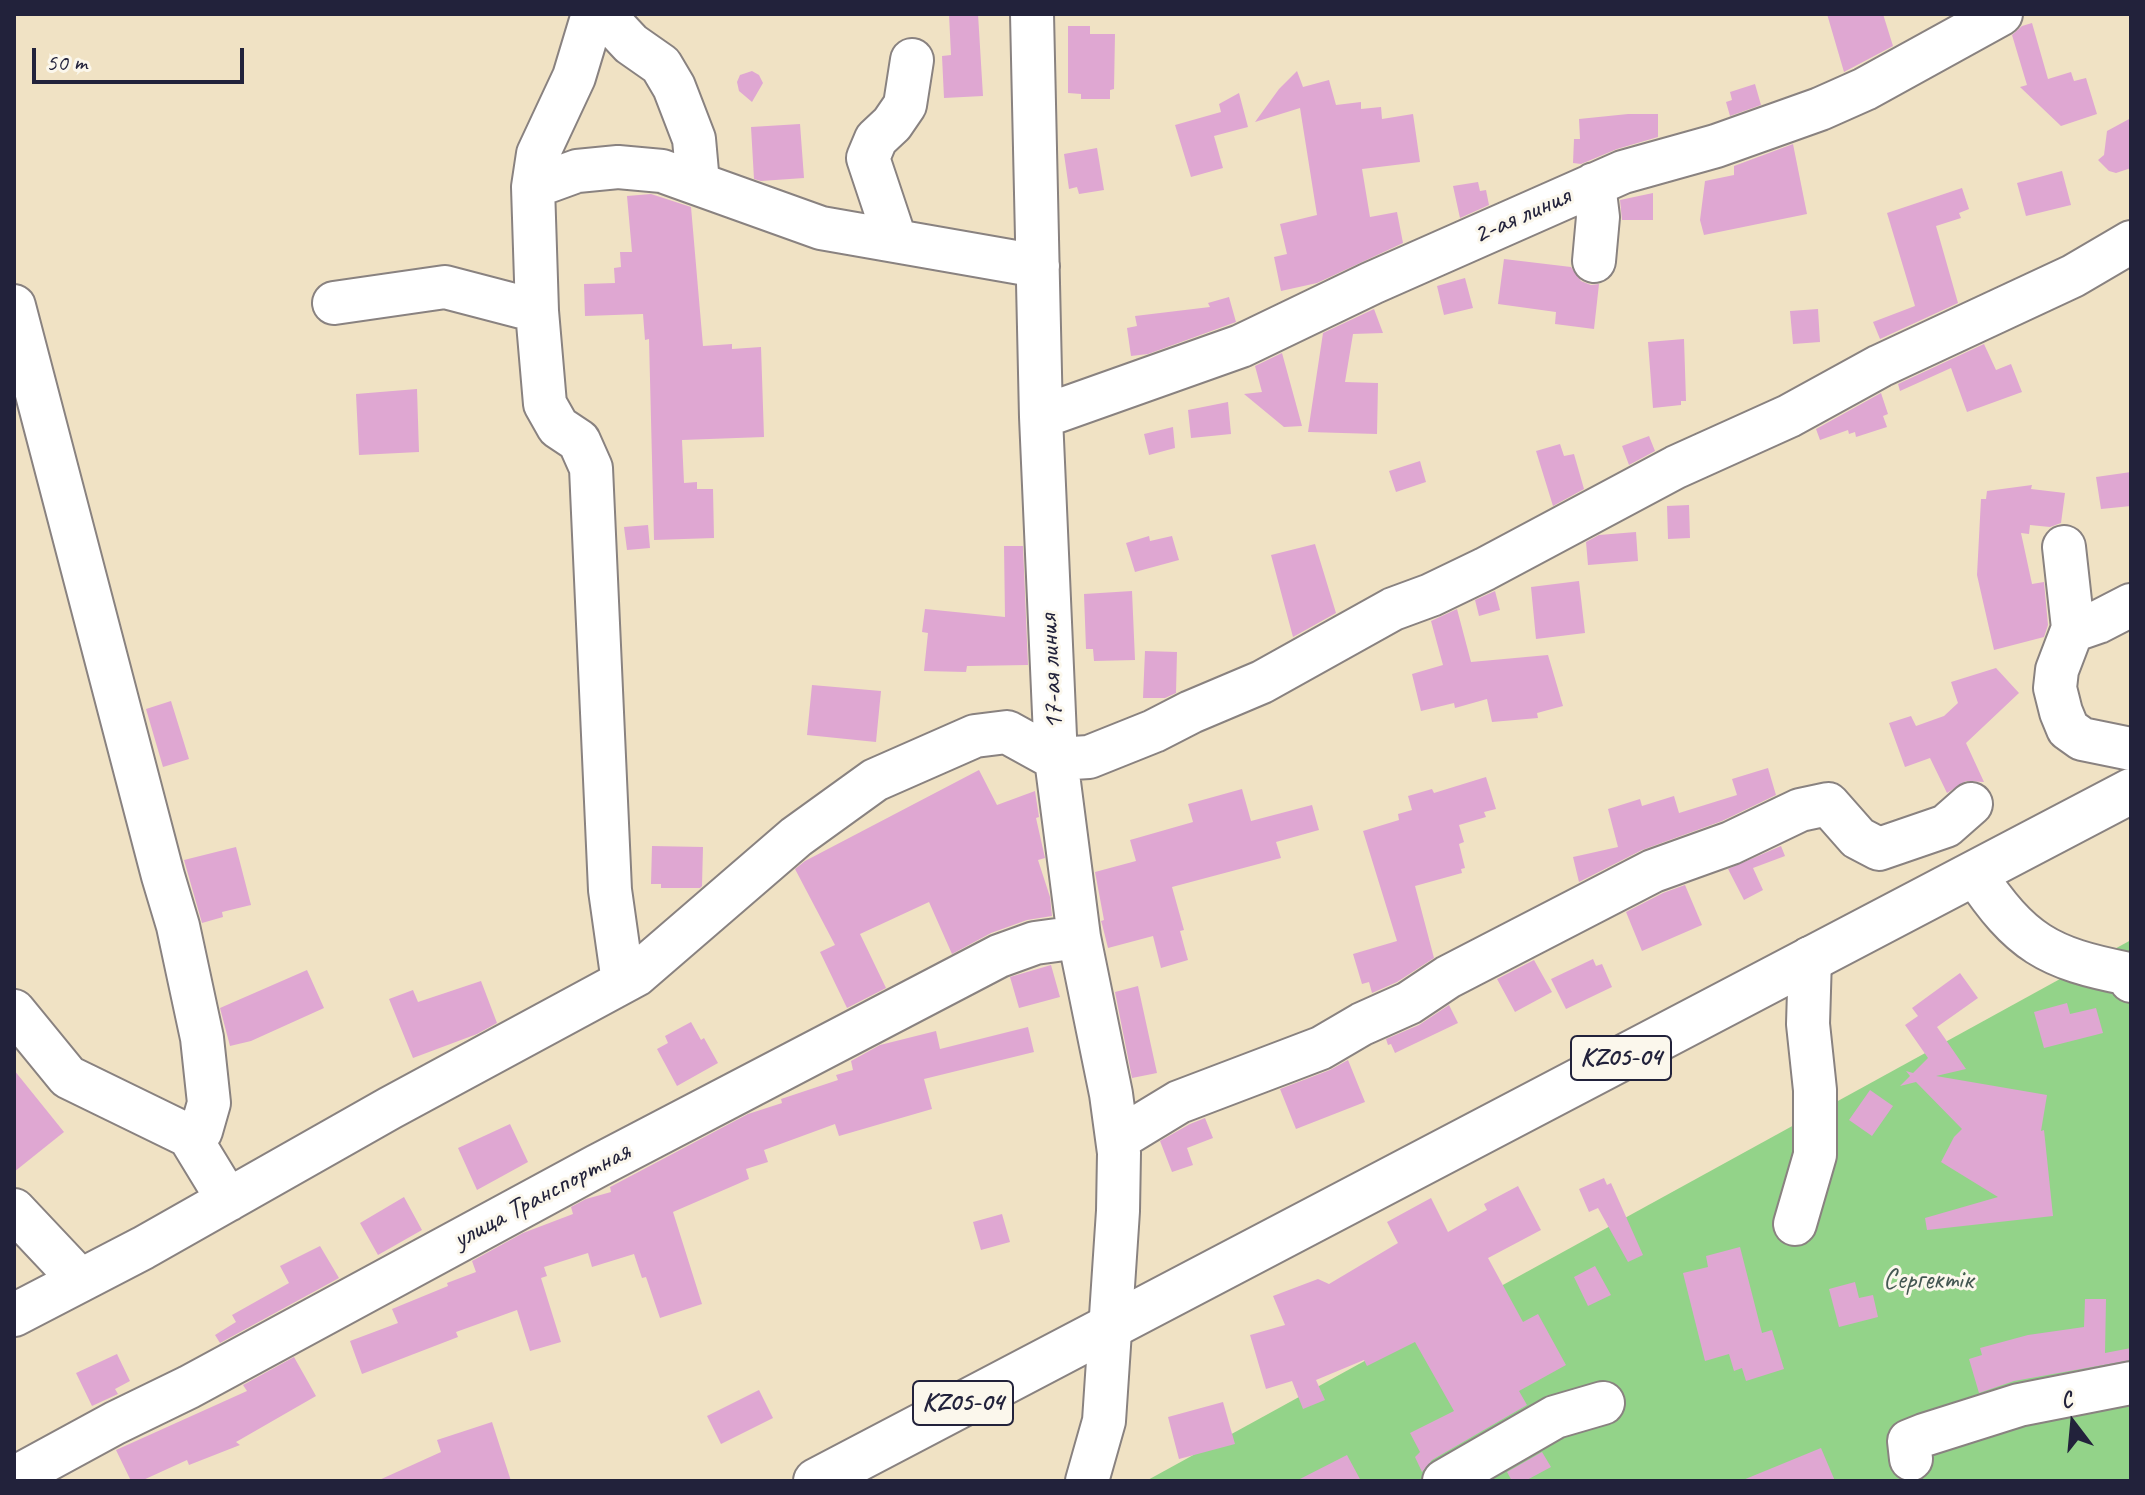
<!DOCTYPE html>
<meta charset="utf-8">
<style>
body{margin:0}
#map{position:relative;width:2145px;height:1495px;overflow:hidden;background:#f0e2c4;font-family:Caveat,sans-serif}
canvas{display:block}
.frame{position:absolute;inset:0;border:16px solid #22223b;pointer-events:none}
.north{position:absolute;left:2033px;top:1383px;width:80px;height:80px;-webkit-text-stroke:6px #fbf7ec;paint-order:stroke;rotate:344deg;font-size:22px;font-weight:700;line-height:32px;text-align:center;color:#22223b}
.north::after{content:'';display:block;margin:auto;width:28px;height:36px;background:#22223b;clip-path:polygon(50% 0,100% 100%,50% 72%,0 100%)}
.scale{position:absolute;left:32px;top:48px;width:212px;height:36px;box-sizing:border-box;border:4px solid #22223b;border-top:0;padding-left:10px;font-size:24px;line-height:28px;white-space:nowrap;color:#22223b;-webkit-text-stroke:6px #fbf7ec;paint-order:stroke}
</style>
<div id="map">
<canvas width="2145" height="1495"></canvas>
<div class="frame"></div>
<div class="north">С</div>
<div class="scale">50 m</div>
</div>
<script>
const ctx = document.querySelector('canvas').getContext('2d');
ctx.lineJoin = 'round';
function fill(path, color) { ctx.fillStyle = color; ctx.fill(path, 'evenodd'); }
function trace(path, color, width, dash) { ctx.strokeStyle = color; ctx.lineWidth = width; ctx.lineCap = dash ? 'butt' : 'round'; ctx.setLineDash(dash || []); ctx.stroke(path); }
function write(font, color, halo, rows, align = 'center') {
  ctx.font = font + ' Caveat,sans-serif'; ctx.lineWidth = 6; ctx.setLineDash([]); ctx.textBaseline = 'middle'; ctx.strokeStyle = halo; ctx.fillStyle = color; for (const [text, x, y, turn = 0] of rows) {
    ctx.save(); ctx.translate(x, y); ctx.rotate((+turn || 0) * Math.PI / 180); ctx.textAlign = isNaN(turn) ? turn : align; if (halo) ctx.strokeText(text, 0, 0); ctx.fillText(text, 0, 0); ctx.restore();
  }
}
const green = new Path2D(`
 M2131,940V1481H1146Z`);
const building = new Path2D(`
 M949,14H978L983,96L944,98L942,56L951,55Z
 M1827,14H1883L1893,46L1844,72Z
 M2032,23L2048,79L2071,72L2074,81L2086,78L2097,114L2061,126L2020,87L2027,85L2012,35L2022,26Z
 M1068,26H1090V34H1115L1114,89L1110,90V99H1081V94L1068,93Z
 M752,71L759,75L763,83L752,102L739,91L737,82L740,75Z
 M1297,71L1303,87L1329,80L1336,105L1361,102V109L1381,107L1382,119L1413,114L1420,162L1362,169L1370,217L1397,212L1403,243L1317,283L1281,291L1274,257L1287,254L1280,224L1317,215L1300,108L1255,122L1279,89Z
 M1755,84L1761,105L1730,116L1726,102L1732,100L1730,92Z
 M1239,93L1248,127L1214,136L1223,168L1191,177L1175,125L1221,112L1219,104Z
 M1628,114H1658V137L1617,149L1581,164L1573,163L1574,139H1580L1579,119Z
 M2131,118V168L2116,173L2109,171L2098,160L2104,155L2107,131Z
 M800,124L804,178L761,181L754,179L751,127Z
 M1793,144L1807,214L1704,235L1700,220L1705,181L1734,175V166Z
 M1097,148L1104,190L1079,194L1077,187L1069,189L1064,154Z
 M2062,171L2071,205L2026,216L2017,183Z
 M1478,182L1480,191L1486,190L1489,205L1460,218L1453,186Z
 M1962,188L1969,209L1959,213L1961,218L1936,226L1958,303L1880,339L1873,322L1915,306L1887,213Z
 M1653,193V220H1622L1620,200Z
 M651,194L691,207L703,346L732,344V349L761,347L764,437L682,440L684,483L697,482V489H713L714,538L654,540L649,339L645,340L643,314L585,316L584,284L615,283L614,268L621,267L620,252H632L627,196Z
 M1504,259L1571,267L1581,281L1591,285L1599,284L1594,329L1555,324L1556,312L1498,304Z
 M1465,278L1473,308L1444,315L1437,286Z
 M1229,297L1236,322L1148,354L1131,356L1127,328L1137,326L1135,316L1210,307L1208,303Z
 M1374,309L1383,333L1353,334L1345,382L1378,383L1377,434L1308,432L1323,333Z
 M1818,309L1820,342L1793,344L1790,311Z
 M1684,339L1686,401H1681V405L1653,408L1648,342Z
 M1984,344L1996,370L2011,364L2022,392L1967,412L1951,368L1900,391L1898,384Z
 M1282,353L1302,426L1284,427L1244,394L1262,392L1255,366Z
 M417,389L419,452L359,455L356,394Z
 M1881,393L1888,414L1883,416L1887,427L1856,437L1855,432L1849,434L1848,430L1820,440L1816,429Z
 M1228,402L1231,434L1191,438L1188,410Z
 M1173,427L1175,448L1149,455L1144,434Z
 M1649,436L1655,451L1629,465L1622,446Z
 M1560,444L1564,456L1574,454L1584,489L1553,506L1536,451Z
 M1420,461L1426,482L1396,492L1389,471Z
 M2131,472V506L2101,509L2096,477Z
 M2032,485L2031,489L2065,493L2061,523L2050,527L2030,525L2029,534L2021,533L2032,584L2044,582L2048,625L2044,637L1994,650L1977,575L1981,499H1986L1987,491Z
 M1689,505L1690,538L1668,539L1667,506Z
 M648,525L650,548L627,550L624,527Z
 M1636,532L1638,561L1588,565L1586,542L1599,535Z
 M1149,536L1150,541L1172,536L1179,560L1135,572L1126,543Z
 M1315,544L1336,613L1293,637L1271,555Z
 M1004,546H1023L1028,665L967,666L966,672L924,671L928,633L922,632L925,609L1005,617Z
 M1579,581L1585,633L1536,639L1531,587Z
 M1132,591L1135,660L1094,661L1093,649H1086L1084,594Z
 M1495,591L1500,610L1479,616L1475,600Z
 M1457,609L1471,662L1548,655L1563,706L1537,713L1538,718L1492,722L1487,699L1455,708L1454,703L1421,711L1412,674L1443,665L1431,621Z
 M1145,651L1177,652L1176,693L1165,698H1143Z
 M1996,668L2019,693L1966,743L1984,782L1966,781L1947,793L1930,758L1905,767L1889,723L1911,716L1916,726L1944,716L1958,703L1951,682Z
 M812,685L881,691L876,742L807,735Z
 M171,701L189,759L163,767L146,709Z
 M1768,768L1776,795L1722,821L1642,850L1579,882L1573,857L1618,847L1608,809L1640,799L1642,806L1674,796L1679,813L1737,795L1732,779Z
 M979,770L997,805L1035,791L1039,817L1036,818L1045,858L1038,860L1050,897L1052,916L1027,920L991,933L952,954L929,902L860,934L886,988L847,1008L820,952L835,945L795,869L805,861Z
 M1486,777L1496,809L1484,812L1486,817L1459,825L1464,842L1459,844L1465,868L1461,869L1462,873L1415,886L1434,958L1397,982L1372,993L1369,982L1362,984L1353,954L1397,941L1363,831L1399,820L1398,814L1412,810L1408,796L1432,789L1434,793Z
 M1242,789L1251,821L1312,805L1319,830L1276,842L1281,858L1172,887L1184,930L1180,931L1188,960L1161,968L1153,936L1108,948L1102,924L1101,921L1104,920L1095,872L1136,861L1130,840L1193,822L1188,804Z
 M652,846L703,847L702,886L700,888H661V884H651Z
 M1781,846L1785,856L1753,868L1763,890L1744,900L1728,869Z
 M236,847L251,905L222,912L223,917L202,923L184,860Z
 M1685,885L1702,925L1642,951L1626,912L1663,893Z
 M1593,959L1596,966L1602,964L1612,987L1566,1009L1551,979Z
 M1534,960L1552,992L1515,1012L1497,979Z
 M1051,965L1060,997L1019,1008L1010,977Z
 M307,970L324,1008L251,1041L230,1046L220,1008Z
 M1960,973L1978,998L1937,1027L1966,1069L1936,1076L2047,1095L2041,1131L2044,1130L2053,1216L1927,1230L1925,1218L1998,1197L1941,1162L1954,1137L1962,1129L1916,1082L1900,1086L1910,1076L1906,1071L1913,1073L1928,1058L1905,1025L1918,1016L1912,1008Z
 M481,981L497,1023L477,1034L413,1058L389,999L413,990L418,1002Z
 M1138,986L1157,1073L1132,1078L1115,992Z
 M2067,1003L2070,1014L2096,1008L2103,1033L2044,1048L2034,1012Z
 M1449,1005L1458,1023L1395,1053L1391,1044L1388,1045L1386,1039L1419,1025Z
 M691,1022L701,1040L704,1038L718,1063L677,1086L657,1049L668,1043L665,1036Z
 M1028,1027L1034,1052L924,1079L932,1109L839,1136L835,1124L764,1150L768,1162L746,1169L749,1179L673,1212L702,1304L660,1318L646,1277L642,1278L634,1254L592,1267L588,1253L544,1267L547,1276L541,1278L561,1342L530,1351L517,1310L456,1332L458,1337L362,1374L350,1341L398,1323L392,1309L448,1286L447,1283L476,1272L472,1261L523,1233L573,1214L571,1207L586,1199L611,1192L610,1187L748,1114L782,1103L781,1099L838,1080L836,1075L853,1070L851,1061L880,1045L936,1031L940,1049Z
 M1348,1060L1365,1102L1296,1129L1280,1089L1330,1070Z
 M14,1070L64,1132L14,1172Z
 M1870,1090L1893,1106L1872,1136L1849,1120Z
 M1205,1118L1213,1138L1187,1148L1193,1165L1172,1172L1160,1141L1190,1124Z
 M510,1124L528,1162L477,1190L458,1148Z
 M1604,1178L1607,1185L1611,1183L1643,1255L1628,1262L1598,1208L1589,1212L1579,1189Z
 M1518,1186L1541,1230L1488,1258L1523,1322L1538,1314L1566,1365L1519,1391L1527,1405L1432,1460L1422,1472L1415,1457L1420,1452L1410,1433L1454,1411L1415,1342L1367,1366L1364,1360L1316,1380L1325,1400L1303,1409L1292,1381L1266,1389L1250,1335L1285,1325L1273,1296L1318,1279L1329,1284L1398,1243L1387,1222L1431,1198L1448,1232L1487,1210L1484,1204Z
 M404,1197L422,1230L378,1255L360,1223Z
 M1002,1214L1010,1242L981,1250L973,1222Z
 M320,1246L339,1278L220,1343L215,1335L236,1322L232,1315L289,1283L280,1266Z
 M1740,1247L1762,1333L1772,1330L1784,1369L1746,1381L1742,1368L1734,1371L1729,1354L1705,1361L1683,1273L1708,1267L1706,1256Z
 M1595,1266L1611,1295L1588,1306L1574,1277Z
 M1855,1282L1859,1298L1873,1295L1878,1317L1839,1327L1829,1289Z
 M2085,1299H2106L2105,1353L2131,1348V1360L2014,1381L1979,1393L1969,1359L1982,1355L1980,1348L2028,1335L2084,1327Z
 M117,1354L130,1381L115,1389L118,1394L92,1406L76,1373Z
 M294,1357L316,1396L236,1442L240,1445L189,1465L187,1460L141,1481H131L116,1450L247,1391L243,1385Z
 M759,1390L773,1418L721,1444L707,1416Z
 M1223,1402L1235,1444L1179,1459L1168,1417Z
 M492,1422L511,1481H377L441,1452L437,1440Z
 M1821,1448L1835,1481H1743V1480Z
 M1542,1452L1551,1467L1525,1481H1512L1507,1472Z
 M1347,1455L1361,1481H1296Z`);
const minor = new Path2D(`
 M603,14L631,44L661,65L674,87L694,139L698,183
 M1032,14L1041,417L1056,759L1079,937L1111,1094L1119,1153L1118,1211L1104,1421L1087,1481
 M1594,184L1598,217L1594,261
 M533,187L538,154L574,77L593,14
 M895,239L868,158L876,139L892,124L905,105L912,60
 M334,303L445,287L537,311
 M14,306L163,876L178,926L202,1038L209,1103L201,1131L189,1136
 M1041,417L1241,346L1372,283L1623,172L1716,146L1820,109L1865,89L2001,14
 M2064,547L2073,628L2057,670L2055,688L2061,712L2068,729L2082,739L2131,749
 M2072,631L2098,622L2131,605
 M1974,873C2021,943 2047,958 2129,974L2131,981
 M623,982L610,890L591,468L579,441L558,427L545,404L537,311L533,187L577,171L618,167L662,171L821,228L1038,266
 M14,1011L68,1077L189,1136L228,1200
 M1118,1139L1179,1102L1321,1048L1362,1024L1409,1003L1448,977L1653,871L1731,843L1800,810L1828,804L1858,838L1879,849L1946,826L1971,804
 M14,1210L80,1280
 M1795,1224L1815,1155V1090L1808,1024L1810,958
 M14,1315L143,1248L390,1108L636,975L796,837L875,780L975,736L1007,732L1056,759L1089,757L1154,731L1191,712L1262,682L1393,609L1431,595L1485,569L1676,467L1789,416L1880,366L2073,276L2131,242
 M1911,1459L1909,1441L1924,1435L2019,1405L2131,1383
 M14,1478L115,1423L189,1387L597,1166L999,956L1035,943L1079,937
 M1444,1481L1555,1417L1603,1403`);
const major = new Path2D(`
 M816,1481L2131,791`);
const shields = [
 [1621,1058,100],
 [963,1403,100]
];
const shieldNames = [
 ["KZ05-04",1621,1058],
 ["KZ05-04",963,1403]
];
const streetNames = [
 ["2-ая линия",1522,216,-24],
 ["17-ая линия",1052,672,-93],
 ["улица Транспортная",542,1196,-28]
];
const parkNames = [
 ["Сергектік",1928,1281]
];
fill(green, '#93d389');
fill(building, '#dfa7d2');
trace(minor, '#898280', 46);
trace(major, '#898280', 48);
trace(minor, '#fff', 42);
trace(major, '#fff', 44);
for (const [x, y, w] of shields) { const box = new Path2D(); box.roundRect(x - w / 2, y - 22, w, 44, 6); ctx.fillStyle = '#fbf7ec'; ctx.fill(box); trace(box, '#22223b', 2); }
write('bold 26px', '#22223b', null, shieldNames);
write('28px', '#22223b', '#fbf7ec', streetNames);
write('28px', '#445752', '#fbf7ec', parkNames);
</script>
